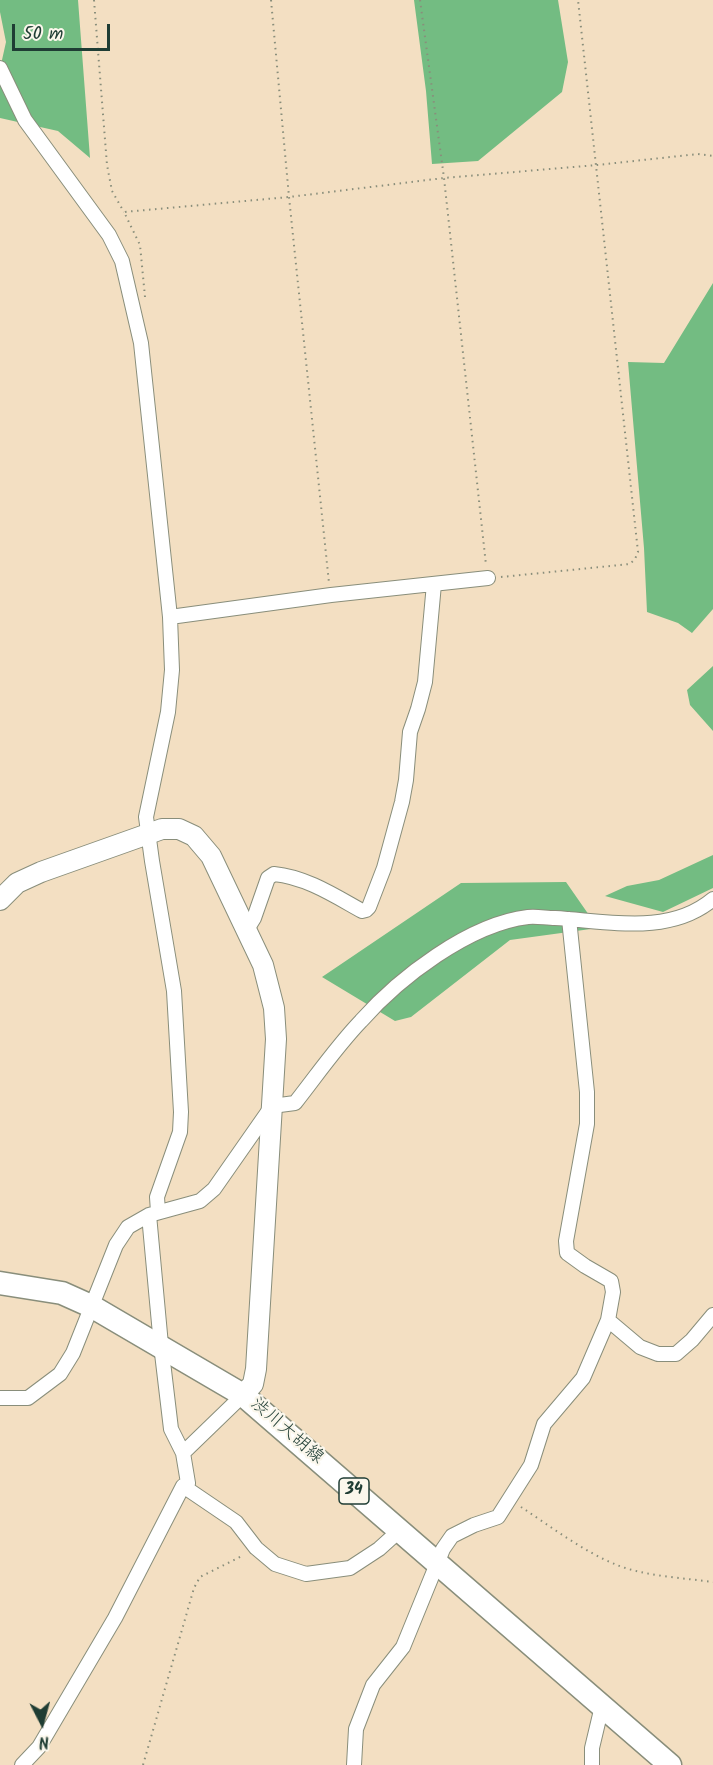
<!DOCTYPE html>
<meta charset="utf-8">
<style>
body{margin:0}
#map{position:relative;width:713px;height:1765px;overflow:hidden;background:#f3dfc2;font-family:Kalam,sans-serif}
canvas{display:block}
.north{position:absolute;left:12px;top:1693px;width:60px;height:60px;-webkit-text-stroke:4px #fbf7ec;paint-order:stroke;rotate:174deg;font-size:16px;font-weight:700;line-height:24px;text-align:center;color:#1f3d34}
.north::after{content:'';display:block;margin:auto;width:21px;height:27px;background:#1f3d34;clip-path:polygon(50% 0,100% 100%,50% 72%,0 100%)}
.scale{position:absolute;left:12px;top:24px;width:98px;height:27px;box-sizing:border-box;border:3px solid #1f3d34;border-top:0;padding-left:8px;font-size:18px;line-height:21px;white-space:nowrap;color:#1f3d34;-webkit-text-stroke:4px #fbf7ec;paint-order:stroke}
</style>
<div id="map">
<canvas width="713" height="1765"></canvas>
<div class="north">N</div>
<div class="scale">50 m</div>
</div>
<script>
const ctx = document.querySelector('canvas').getContext('2d');
ctx.lineJoin = 'round';
function fill(path, color) { ctx.fillStyle = color; ctx.fill(path, 'evenodd'); }
function trace(path, color, width, dash) { ctx.strokeStyle = color; ctx.lineWidth = width; ctx.lineCap = dash ? 'butt' : 'round'; ctx.setLineDash(dash || []); ctx.stroke(path); }
function write(font, color, halo, rows, align = 'center') {
  ctx.font = font + ' Kalam,"Klee One",sans-serif'; ctx.lineWidth = 4.5; ctx.setLineDash([]); ctx.textBaseline = 'middle'; ctx.strokeStyle = halo; ctx.fillStyle = color; for (const [text, x, y, turn = 0] of rows) {
    ctx.save(); ctx.translate(x, y); ctx.rotate((+turn || 0) * Math.PI / 180); ctx.textAlign = isNaN(turn) ? turn : align; if (halo) ctx.strokeText(text, 0, 0); ctx.fillText(text, 0, 0); ctx.restore();
  }
}
const forest = new Path2D(`
 M0,0H78L90,158L58,131L0,118V69L6,42L0,12Z
 M414,0H558L568,62L562,92L478,161L432,164L426,91Z
 M713,283V609L692,633L678,623L647,612L644,548L628,362L664,363Z
 M713,666V731L690,705L687,690Z
 M713,855V888L663,912L605,896L627,886L659,880Z
 M566,882L598,928L510,940L411,1017L395,1021L322,977L461,883Z`);
const path = new Path2D(`
 M94,0L107,165L112,191L124,212
 M271,0L289,197L329,583
 M420,0L444,178L486,565
 M145,297L140,245L124,212L289,197L444,178L597,165L698,154L713,156
 M501,577L630,564L635,559L638,552L578,0
 M521,1507C550,1526 584,1552 617,1565C644,1576 684,1578 713,1582
 M143,1765L194,1588L200,1577L244,1555`);
const street = new Path2D(`
 M0,68L25,120L109,235L122,261L141,343L170,617L172,670L168,712L146,817L152,861L174,991L181,1112L180,1132L157,1197L158,1212
 M170,617L331,595L488,578
 M569,919L587,1092V1124L566,1241L567,1253L585,1266L611,1281L613,1292L608,1320
 M246,931L254,918L268,878L274,874C306,877 335,896 362,911L366,910L369,907L384,868L402,802L406,780L410,732L418,709L425,682L434,584
 M0,1398H28L60,1374L73,1353L116,1245L128,1227L149,1215L200,1201L214,1189L272,1106L295,1103C317,1075 337,1046 361,1021C399,978 469,924 528,917C537,916 546,918 555,918C607,921 669,936 713,899
 M183,1453L243,1395
 M183,1486L236,1522L256,1548L275,1564L306,1574L350,1568L379,1549L400,1530
 M22,1765L39,1747L115,1618L183,1486L188,1483L183,1453L171,1429L161,1345L149,1215
 M354,1765L356,1729L373,1685L403,1647L443,1549L452,1536L474,1525L498,1517L531,1465L544,1424L583,1378L608,1320L640,1347L658,1354H676L692,1340L713,1315
 M592,1765V1748L602,1706`);
const secondary = new Path2D(`
 M0,900L17,883L41,872L162,829H179L194,836L211,856L263,965L274,1008L276,1039L256,1369L253,1384L243,1395`);
const primary = new Path2D(`
 M0,1283L62,1293L91,1306L243,1395L670,1765`);
const shields = [
 [354,1491,30]
];
const shieldNames = [
 ["34",354,1491]
];
const streetNames = [
 ["渋川大胡線",286,1432,41]
];
fill(forest, '#73bc82');
trace(street, '#898e7b', 16);
trace(secondary, '#898e7b', 22);
trace(primary, '#898e7b', 25);
trace(path, '#898e7b', 2, [1.5, 4.5]);
trace(street, '#fff', 14);
trace(secondary, '#fff', 20);
trace(primary, '#fff', 22);
for (const [x, y, w] of shields) { const box = new Path2D(); box.roundRect(x - w / 2, y - 13, w, 26, 4.5); ctx.fillStyle = '#fbf7ec'; ctx.fill(box); trace(box, '#1f3d34', 1.5); }
write('bold 16px', '#1f3d34', null, shieldNames);
write('18px', '#1f3d34', '#fbf7ec', streetNames);
</script>
